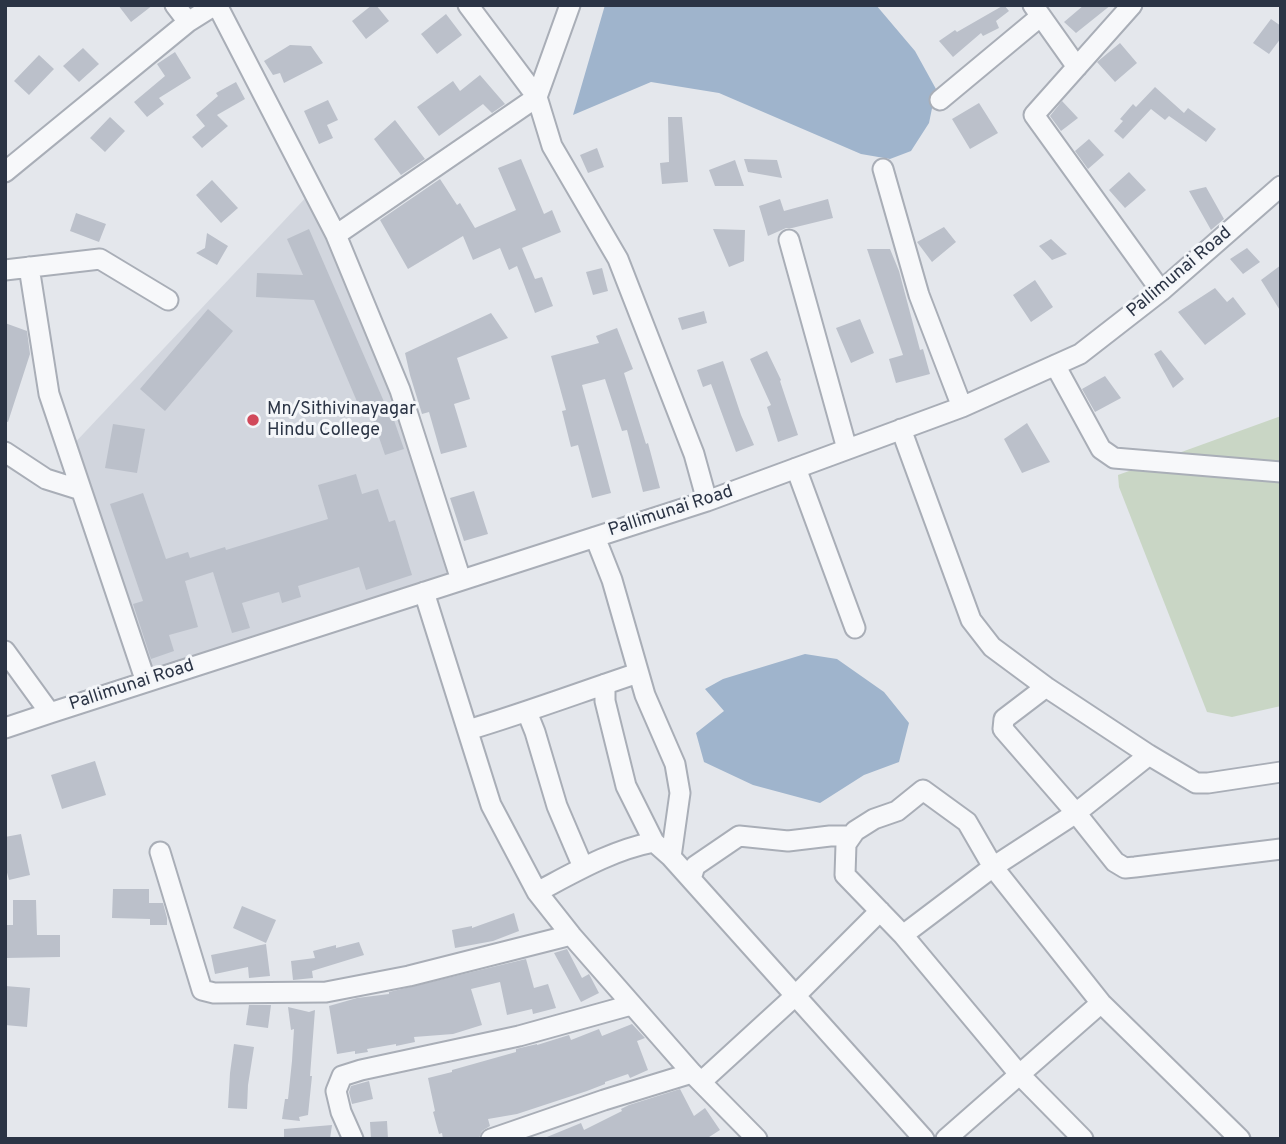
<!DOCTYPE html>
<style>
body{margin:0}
#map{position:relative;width:1286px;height:1144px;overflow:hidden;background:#e4e7ec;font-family:Overpass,sans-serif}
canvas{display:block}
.frame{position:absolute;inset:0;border:7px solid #2b3445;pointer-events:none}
</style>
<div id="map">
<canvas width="1286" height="1144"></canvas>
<div class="frame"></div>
</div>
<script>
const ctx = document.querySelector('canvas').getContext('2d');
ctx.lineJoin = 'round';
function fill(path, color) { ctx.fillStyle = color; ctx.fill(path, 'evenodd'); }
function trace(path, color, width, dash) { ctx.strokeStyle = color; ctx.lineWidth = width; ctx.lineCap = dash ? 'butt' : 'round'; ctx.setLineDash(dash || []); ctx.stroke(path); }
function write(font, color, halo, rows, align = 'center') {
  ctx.font = font + ' Overpass,sans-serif'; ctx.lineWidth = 6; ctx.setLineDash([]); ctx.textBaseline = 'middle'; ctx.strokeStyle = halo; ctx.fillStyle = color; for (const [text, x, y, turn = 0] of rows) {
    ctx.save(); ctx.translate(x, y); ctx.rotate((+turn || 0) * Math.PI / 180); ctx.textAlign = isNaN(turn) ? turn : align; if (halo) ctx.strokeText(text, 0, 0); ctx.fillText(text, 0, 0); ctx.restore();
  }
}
const built = new Path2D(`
 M312,191L336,235L461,580L146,682L69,449Z`);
const green = new Path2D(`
 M1281,416V706L1232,717L1207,712L1119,487L1118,475Z`);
const water = new Path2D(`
 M605,5H876L915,51L936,89L929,123L911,151L890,159L861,154L719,93L651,82L573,115Z
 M805,654L837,659L884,692L909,723L899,762L864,775L820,803L753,785L704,762L696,733L724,711L705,689L723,679Z`);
const building = new Path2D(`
 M118,5H153L131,22Z
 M372,5H376L389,21L366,39L352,21Z
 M1004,5L1009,11L996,21L999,28L983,36L981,33L953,57L939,41L955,30L957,32Z
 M1084,5H1111L1076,33L1064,22Z
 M446,14L462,35L437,54L421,34Z
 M1271,19L1281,26V38L1269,54L1253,43Z
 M1120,43L1137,63L1115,82L1097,62Z
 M290,45L311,46L323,63L284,83L280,73L273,75L264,61Z
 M83,48L99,64L79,82L63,66Z
 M175,52L191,78L159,98L164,104L147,117L134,102L165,76L157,64Z
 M39,55L54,69L29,95L14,81Z
 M480,75L505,104L492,113L483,104L439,136L417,107L453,81L460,91Z
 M236,82L245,99L217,115L228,126L202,148L192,137L205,126L196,115L218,96L216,93Z
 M1155,87L1184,113L1188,108L1216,129L1206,142L1169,116L1165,120L1151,109L1123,139L1114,131L1123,121L1120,119L1133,104L1136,107Z
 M328,100L338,120L327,125L333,138L319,144L304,111Z
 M1062,101L1078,118L1061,131L1050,116Z
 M979,103L998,133L970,149L952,119Z
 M110,117L125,131L105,152L90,138Z
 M668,117H682L688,182L662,184L660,163L669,162Z
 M395,120L425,159L401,175L374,139Z
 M1089,139L1104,155L1088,169L1075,151Z
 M597,148L604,167L588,173L580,155Z
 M521,159L544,214L552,210L561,232L522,248L535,279L542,277L553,306L535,313L517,266L509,270L500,248L473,260L463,236L408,269L380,220L440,179L457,205L460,203L475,228L516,210L498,168Z
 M744,159L777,160L782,178L748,172Z
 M735,160L744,186H715L709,170Z
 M1129,172L1146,190L1125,208L1109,190Z
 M212,180L238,208L221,223L196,195Z
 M1206,187L1224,219L1211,230L1189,191Z
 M780,199L784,211L828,199L833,218L792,228H786L768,236L759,206Z
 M76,213L106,224L99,242L70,231Z
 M944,227L956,242L932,262L917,242Z
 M309,229L385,404L388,403L404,449L385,455L369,408L361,411L314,300L256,297L257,273L303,275L287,239Z
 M713,229L745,230L744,261L729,267Z
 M207,233L228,246L217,265L196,253L205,248Z
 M1051,239L1067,254L1052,260L1039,246Z
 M1247,248L1260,262L1243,274L1230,259Z
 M867,249H890L899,271L920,350L923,349L930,374L896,383L889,359L903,355Z
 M1281,265V312L1261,280Z
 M602,268L608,291L593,295L586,272Z
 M1035,280L1053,307L1031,322L1013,295Z
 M1215,288L1227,302L1233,297L1246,314L1205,345L1178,312Z
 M208,309L233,331L165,411L140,389Z
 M704,311L707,323L682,330L678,318Z
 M491,313L508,338L457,358L470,399L454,404L467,447L441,454L429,412L422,414L410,375L405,353Z
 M860,319L874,353L851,363L836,328Z
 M5,323L27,331L30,354L8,422L5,421Z
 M617,328L633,369L624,373L646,444L648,443L660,488L643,492L627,430L622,431L605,379L582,385L611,493L592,498L578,445L571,447L562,411L566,410L551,356L599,343L596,336Z
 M1161,350L1184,379L1173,388L1154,354Z
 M767,351L781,380L780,381L798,435L778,442L767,407L771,405L750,359Z
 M723,361L741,415L754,445L736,452L711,384L703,387L697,370Z
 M1105,376L1121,398L1095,412L1082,389Z
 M1027,423L1050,462L1022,473L1004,439Z
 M113,424L145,429L137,473L105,468Z
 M356,474L362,494L378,489L389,522L395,520L412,575L366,590L359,567L298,586L301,597L282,603L279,592L242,603L250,628L232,633L213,572L185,581L198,627L169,635L174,651L151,659L133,604L143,601L110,504L143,493L166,559L188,552L190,558L225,547L226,550L328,519L318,485Z
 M474,491L488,534L464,541L450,498Z
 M95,761L106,795L62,809L51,775Z
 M21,834L30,875L9,880L5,865V837Z
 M113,889H149V903H163L167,918V925H150V919L112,918Z
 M13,900H36L37,935H60V957L5,958V925H13Z
 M242,906L276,920L266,943L233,928Z
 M514,913L519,931L493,941L455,948L452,930L472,926V928Z
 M359,942L364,955L312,971L313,978L293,980L291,961L315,958L313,951L336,945V948Z
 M266,944L270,976L249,978L248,967L215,974L211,955Z
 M567,949L582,978L589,974L599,993L581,1002L554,953Z
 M526,959L534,988L548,984L556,1008L533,1014L532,1009L507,1015L500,982L471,989L482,1025L453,1034L414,1037L415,1042L396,1046V1044L367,1049L368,1052L355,1054V1051L337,1054L329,1006L357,998L389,994V992Z
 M5,986L30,988L27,1027L5,1025Z
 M249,1005H271L268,1028L246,1025Z
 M288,1007L309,1012L315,1010L310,1076H312L308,1115L299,1117L300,1121L282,1119L285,1099H288L292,1061L294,1029L291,1030Z
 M632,1024L645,1038L637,1041L648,1070L630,1078L628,1074L605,1082V1084L587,1091L517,1114L488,1119L490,1126L482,1131L479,1138L443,1139L442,1133L439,1134L433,1112L435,1111L428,1078L452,1072V1070L516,1052V1049L537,1044V1045L569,1035L571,1040L599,1029L602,1036Z
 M234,1044L254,1047L248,1085L247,1109L228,1108L230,1073Z
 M369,1081L373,1099L352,1104L349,1092L351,1086Z
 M680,1089L694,1116L705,1108L720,1130L706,1139H542L581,1123L584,1130L622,1111L621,1109L629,1105Z
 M387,1121L388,1139H371L370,1122Z
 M332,1125L330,1139H284V1129Z`);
const street = new Path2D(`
 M175,5L188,22
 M217,5L336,235L400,390L461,580
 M468,5L537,97L552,146L618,259L694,454L707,501
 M1033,5L1077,67
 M1132,5L1034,115L1161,291
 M940,100L1041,16
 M883,169L919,295L962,407
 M5,172L188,22L215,5
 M336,235L537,97L570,5
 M789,240L847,449
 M29,267L49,394L146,682
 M5,270L100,259L168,300
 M1055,365L1101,449L1114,458L1281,472
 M901,429L971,620L992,647L1046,687L1149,755L1196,783H1208L1281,772
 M5,452L46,479L81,490
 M796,468L855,628
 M595,537L612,580L645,695L675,764L680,793L671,857
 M424,592L491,805L537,892L571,935L692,1073L757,1139
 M5,651L50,713
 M605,684V701L626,786L654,842
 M1046,687L1004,719L1003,729L1076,813L1115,862L1125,868L1135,867L1281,849
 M527,712L535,732L557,806L583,867
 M5,728L50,713L707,501L962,407L1080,354L1161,291L1281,186
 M468,730C525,713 581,692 638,673
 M160,852L202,990L214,993L326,992L409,976L571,935
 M691,879L695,866L739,836L788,841L830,836H851
 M537,892C575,872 612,850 654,842L671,857L924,1139
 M903,935L993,867L1076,813L1149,755
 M701,1082L795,996L880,911
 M353,1139L341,1112L336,1091L342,1076L361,1070L519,1036L631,1005
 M491,1139L604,1100L692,1073
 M946,1139L1101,1003
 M1083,1139L1019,1074L903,935L845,875L846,844L855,831L874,819L897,811L923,790L967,822L993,867L1101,1003L1240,1139`);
const markers = [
 [253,420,7,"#d1495b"]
];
const streetNames = [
 ["Pallimunai Road",1180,273,-40],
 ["Pallimunai Road",671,512,-18],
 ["Pallimunai Road",132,686,-18]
];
const poiNames = [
 ["Mn/Sithivinayagar",267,410],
 ["Hindu College",267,431]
];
fill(built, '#d2d6de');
fill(green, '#c9d6c5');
fill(water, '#9fb4cc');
fill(building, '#bbc0ca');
trace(street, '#a9aeb7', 23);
trace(street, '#f7f8fa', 19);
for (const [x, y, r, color] of markers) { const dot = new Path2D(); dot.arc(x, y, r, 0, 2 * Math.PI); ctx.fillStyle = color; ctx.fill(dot); trace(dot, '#f4f6f9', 2.5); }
write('18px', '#2b3445', '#f4f6f9', streetNames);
write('18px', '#2b3445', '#f4f6f9', poiNames, 'left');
</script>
